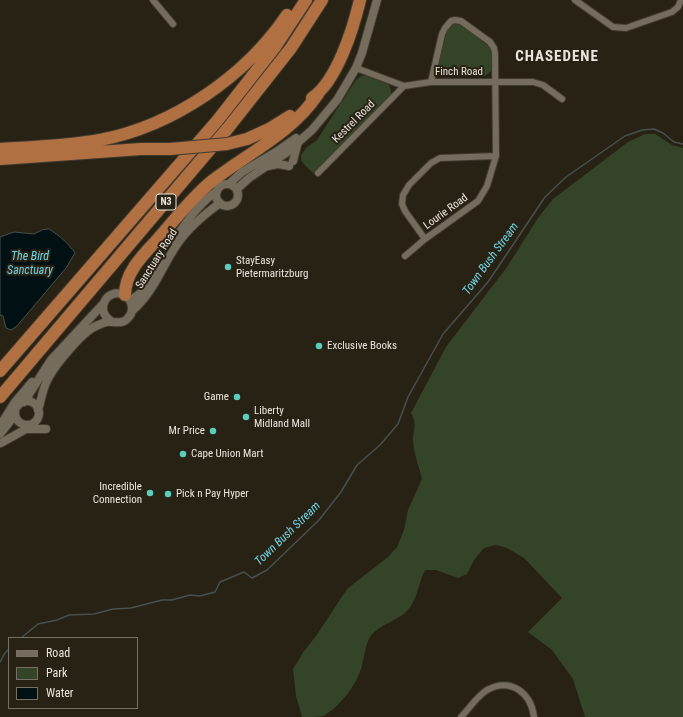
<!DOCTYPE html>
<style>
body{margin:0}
#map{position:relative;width:683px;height:717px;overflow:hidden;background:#282214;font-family:"Roboto Condensed",sans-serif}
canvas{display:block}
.legend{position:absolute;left:8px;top:637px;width:130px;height:72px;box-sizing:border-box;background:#282214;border:1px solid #767064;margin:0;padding:5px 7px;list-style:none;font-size:12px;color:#eae5dc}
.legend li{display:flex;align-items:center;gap:8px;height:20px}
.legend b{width:20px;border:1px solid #767064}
</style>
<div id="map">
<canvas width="683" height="717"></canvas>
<ul class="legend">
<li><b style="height:5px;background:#746c5c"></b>Road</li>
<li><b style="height:11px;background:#344428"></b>Park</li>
<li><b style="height:11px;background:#001013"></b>Water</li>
</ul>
</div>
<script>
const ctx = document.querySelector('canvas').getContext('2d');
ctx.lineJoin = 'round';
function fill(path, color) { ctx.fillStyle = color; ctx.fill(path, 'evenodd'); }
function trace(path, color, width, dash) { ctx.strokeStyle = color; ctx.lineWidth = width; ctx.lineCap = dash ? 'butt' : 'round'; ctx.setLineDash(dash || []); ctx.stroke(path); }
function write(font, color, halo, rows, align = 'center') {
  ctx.font = font + ' "Roboto Condensed",sans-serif'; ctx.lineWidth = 4; ctx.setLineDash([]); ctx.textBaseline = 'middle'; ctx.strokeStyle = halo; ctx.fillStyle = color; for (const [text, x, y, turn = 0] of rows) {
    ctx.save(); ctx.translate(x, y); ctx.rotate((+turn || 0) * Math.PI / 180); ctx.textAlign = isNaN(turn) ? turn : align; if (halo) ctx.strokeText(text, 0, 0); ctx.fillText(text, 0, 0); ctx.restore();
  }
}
const green = new Path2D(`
 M460,22L491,47V71L485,76H440L436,70L448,24Z
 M366,75L389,85L391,90V95L316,176L303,163L301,160V155L306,148L317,140L356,80L361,76Z
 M645,134H655L672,145L683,148V717H585L573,679L552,650L528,632L562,598L524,558L507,548L496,545L484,548L474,560L467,574L458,578L436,570H425C418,584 418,599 407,611C399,620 378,625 370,637C365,645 364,660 361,669C356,685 339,708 323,716C318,717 308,717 302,717L296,696L293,669L304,651L316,636L347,589L388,557L397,547L404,530L408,510L422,479C419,467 414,454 413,441C413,428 418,426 411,413L446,347L507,267L538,218L553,199L628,142Z`);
const water = new Path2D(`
 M49,229C60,236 68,243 75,253L66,268L17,326L11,330L6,328L3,316L0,315V237L14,232L34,234L42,230Z`);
const stream = new Path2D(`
 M21,638L38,624L57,620L69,615L94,614L113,609L131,608L162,600H172L190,595L200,596L215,592L220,582L244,572L252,578L267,570L319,520L341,492L357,465L380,445L398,424L408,397L443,334L488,282L545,197L566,177L625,136L642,130L654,129L663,133L674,142L683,144
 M0,662L5,653L9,649`);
const minor = new Path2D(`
 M153,0L173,24
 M575,0L613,27L626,28L672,12L678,7L681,0
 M356,68L404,86L431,82H533L543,85L562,99
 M318,173L404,86
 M425,239L405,211L402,204L403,195L409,185L431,163L440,158L496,156
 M405,256L425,239L478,201L487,186L496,156L495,54L494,48L490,42L461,21L455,20L451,21L445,28L442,34L431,82
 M461,717C469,709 477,696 487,690C511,677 531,693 534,717`);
const tertiary = new Path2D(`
 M293,161L298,142
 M268,166L278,164L289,166
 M216 195a11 11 0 1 1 22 0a11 11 0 1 1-22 0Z
 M229,184L242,172L276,152L296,138
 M237,189L249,178L286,153L312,130L337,100L356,68L362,53L377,0
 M174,241C185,223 199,203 217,191
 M130,301L142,292L160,263
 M132,311C155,291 161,267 178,243C189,227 205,214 220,203
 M15 413a12 12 0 1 1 24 0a12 12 0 1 1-24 0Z
 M24,402L51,360L104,303
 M38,410C41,401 42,392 46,383C52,368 82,332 96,326C101,324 106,321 111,322C118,322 123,324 128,318C135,311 132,299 124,295C107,287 94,310 111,321
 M0,426L15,402L32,382
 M0,434L15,415
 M1,443L26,429H46`);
const motorway = new Path2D(`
 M312,98C337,81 353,29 360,0
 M247,139L269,129L290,116
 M0,149C33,147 67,146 100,140C173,126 245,77 287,15
 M0,159L141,149H170
 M125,295C125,273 141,257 156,241C174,221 191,198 212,181C248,153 292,133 318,94
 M0,371L217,121L275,47L306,0
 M0,397L228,128L291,48L322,0`);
const motorwayBridge = new Path2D(`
 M170,149L227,144L247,139`);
const markers = [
 [228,267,4,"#59cebf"],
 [319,346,4,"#59cebf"],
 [237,397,4,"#59cebf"],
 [246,417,4,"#59cebf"],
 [213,431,4,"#59cebf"],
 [183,454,4,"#59cebf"],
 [150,493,4,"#59cebf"],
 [168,494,4,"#59cebf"]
];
const shields = [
 [166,202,20]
];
const shieldNames = [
 ["N3",166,202]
];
const streetNames = [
 ["Finch Road",459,72],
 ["Kestrel Road",354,122,-45],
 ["Lourie Road",446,212,-36],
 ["Sanctuary Road",157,259,-58]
];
const poiNames = [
 ["StayEasy",236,261],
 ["Pietermaritzburg",236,274],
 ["Exclusive Books",327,346],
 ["Game",229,397,"right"],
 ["Liberty",254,411],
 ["Midland Mall",254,424],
 ["Mr Price",205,431,"right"],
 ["Cape Union Mart",191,454],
 ["Incredible",142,487,"right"],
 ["Connection",142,500,"right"],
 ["Pick n Pay Hyper",176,494]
];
const waterNames = [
 ["The Bird",30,257],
 ["Sanctuary",30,271],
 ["Town Bush Stream",491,259,-54],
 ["Town Bush Stream",288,534,-44]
];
const districtNames = [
 ["CHASEDENE",557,57]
];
fill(green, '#344428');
fill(water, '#001013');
trace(water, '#46504f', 1);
trace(stream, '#46504f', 1.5);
trace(minor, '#413b31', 8);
trace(tertiary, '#413b31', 10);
trace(motorway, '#413b31', 14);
trace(minor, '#746c5c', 6);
trace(tertiary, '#746c5c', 8);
trace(motorway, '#b17042', 12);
trace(motorwayBridge, '#413b31', 14, []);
trace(motorwayBridge, '#b17042', 12);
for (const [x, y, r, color] of markers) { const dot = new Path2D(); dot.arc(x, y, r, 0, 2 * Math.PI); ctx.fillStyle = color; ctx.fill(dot); trace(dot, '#282214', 1.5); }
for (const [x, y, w] of shields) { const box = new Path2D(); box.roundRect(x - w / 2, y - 8, w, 16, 3); ctx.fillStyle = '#282214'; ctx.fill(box); trace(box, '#eae5dc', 1); }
write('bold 10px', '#eae5dc', null, shieldNames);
write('11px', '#eae5dc', '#282214', streetNames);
write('11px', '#eae5dc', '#282214', poiNames, 'left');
write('italic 12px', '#70d5e6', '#282214', waterNames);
ctx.letterSpacing = '1px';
write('bold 15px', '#eae5dc', '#282214', districtNames);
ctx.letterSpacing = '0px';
</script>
